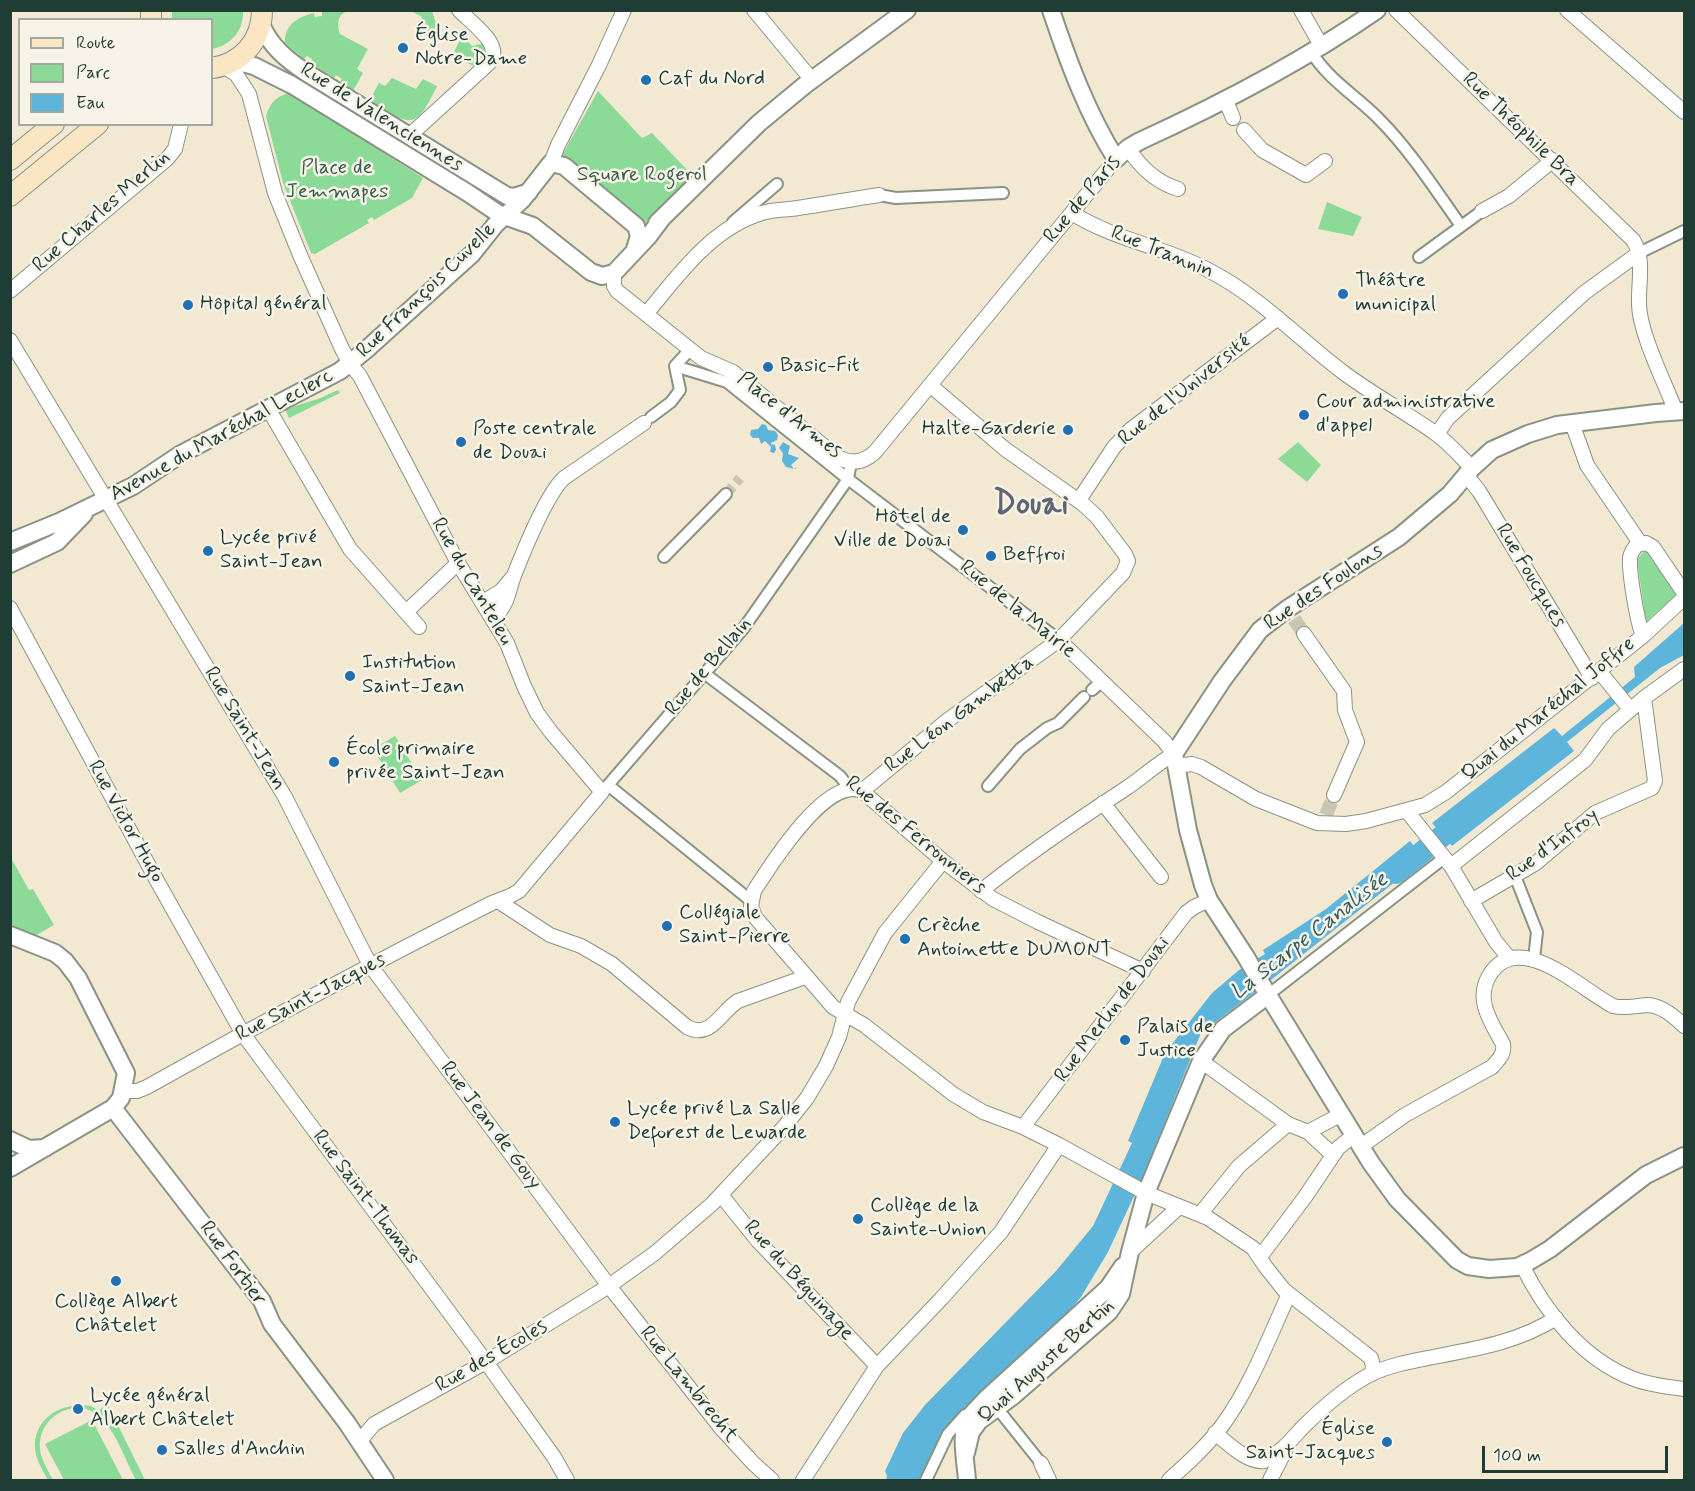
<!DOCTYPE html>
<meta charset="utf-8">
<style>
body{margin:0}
#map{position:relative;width:1695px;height:1491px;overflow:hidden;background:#f3e9d3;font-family:Mynerve,sans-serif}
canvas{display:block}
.frame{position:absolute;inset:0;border:12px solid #1f3d34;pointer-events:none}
.legend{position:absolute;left:18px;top:18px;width:195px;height:108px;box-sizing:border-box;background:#f7f3e8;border:2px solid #a1aaa0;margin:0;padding:8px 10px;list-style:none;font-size:18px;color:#1f3d34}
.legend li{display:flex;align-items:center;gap:12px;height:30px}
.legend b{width:30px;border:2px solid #a1aaa0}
.scale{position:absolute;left:1482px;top:1446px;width:186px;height:27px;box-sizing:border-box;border:3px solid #1f3d34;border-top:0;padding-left:8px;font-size:18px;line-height:21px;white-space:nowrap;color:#1f3d34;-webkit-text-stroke:4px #f7f3e8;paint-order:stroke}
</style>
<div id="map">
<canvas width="1695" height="1491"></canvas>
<div class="frame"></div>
<ul class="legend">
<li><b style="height:8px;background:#fbe6c3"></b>Route</li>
<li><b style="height:16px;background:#8cda98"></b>Parc</li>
<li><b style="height:16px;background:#5eb5db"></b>Eau</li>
</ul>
<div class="scale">100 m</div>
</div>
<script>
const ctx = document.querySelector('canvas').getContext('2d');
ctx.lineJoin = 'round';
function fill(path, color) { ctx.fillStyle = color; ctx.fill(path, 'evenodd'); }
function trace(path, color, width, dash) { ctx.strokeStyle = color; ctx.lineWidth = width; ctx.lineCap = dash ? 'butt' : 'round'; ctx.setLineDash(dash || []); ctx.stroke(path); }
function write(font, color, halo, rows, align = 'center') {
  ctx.font = font + ' Mynerve,sans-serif'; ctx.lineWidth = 5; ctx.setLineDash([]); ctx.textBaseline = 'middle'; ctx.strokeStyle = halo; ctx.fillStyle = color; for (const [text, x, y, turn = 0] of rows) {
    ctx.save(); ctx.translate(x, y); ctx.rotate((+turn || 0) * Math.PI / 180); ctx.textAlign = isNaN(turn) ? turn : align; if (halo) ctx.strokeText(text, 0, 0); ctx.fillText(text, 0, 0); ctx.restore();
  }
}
const green = new Path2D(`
 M243,10C244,31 231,45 212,49V20L172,19V11Z
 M328,11H348C337,14 337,24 340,34L368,49L357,69L363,73L353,91L340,82L342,79L336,75L334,78L310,63L312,59L307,56L304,59L285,43C284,25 298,17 314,13L315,17L322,16V12Z
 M411,11H432L438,30L436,36L418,26L422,17Z
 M462,36L472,46L484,43L489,51L478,68L452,56Z
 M392,78L416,89L423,79L437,86C415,133 410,125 369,101L379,83L385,86Z
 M598,91L642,138L652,133L692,175L644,224L561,157Z
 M290,93L423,178L412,198L374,220L372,217L367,220L369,223L315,254L311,253L283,183L266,116C270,103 276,96 290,93Z
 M1327,202L1362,217L1353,236L1318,229Z
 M338,390L340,393L289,418L285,409L318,399Z
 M1298,442L1321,465L1307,482L1278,459Z
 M1650,550L1678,593L1646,622L1637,560L1643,552Z
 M395,736L422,780L400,793L373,749Z
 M10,856L29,890L33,889L54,925L35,936L11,927Z
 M82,1405L91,1406L101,1412L100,1409L108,1405L145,1480H136C126,1462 115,1429 99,1416C77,1397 43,1414 40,1441C38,1456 47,1468 53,1480H48C43,1471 36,1460 35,1449C33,1421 57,1405 82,1405Z
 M92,1420L123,1480H64L45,1444Z`);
const water = new Path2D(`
 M762,424L766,425L768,430L775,431L778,435L777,440L771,443L772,446V444L775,445L776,450L774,453L770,452L771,447L765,441L761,444L759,438H753L750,435L751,430L758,429Z
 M783,442L790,446L788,454L799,458L791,465L794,469L797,467L795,469L786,467L782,461L783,453L779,448Z
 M1684,623V655L1660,668L1567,742L1574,751L1452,846L1432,823L1554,728L1562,736L1635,677L1634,667Z
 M1410,841L1424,859L1272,979L1201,1033L1141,1181L1108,1252L1081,1297L1067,1314L957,1417L924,1480H886L887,1476L885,1471L903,1433L925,1405L1056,1271L1093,1226L1132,1143L1128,1141L1165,1053L1212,993L1239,970L1265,954L1263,950L1326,909Z`);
const river = new Path2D(`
 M1396,873L1466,817`);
const pedestrianTunnel = new Path2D(`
 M726,494L740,478`);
const minorTunnel = new Path2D(`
 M1294,619L1304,634
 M1326,815L1334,795`);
const pedestrian = new Path2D(`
 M1312,53C1329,80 1356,96 1378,118C1410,150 1435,189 1461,226
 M879,195L896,198L1003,193
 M733,222L777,184
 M1639,253L1684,231
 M1419,257L1482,211
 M675,366L727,382L848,479L1059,640
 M651,417L671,402L680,390L675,366L686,354
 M664,557L726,494
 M704,673L840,776L849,788
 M1092,690L1102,681
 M608,785L750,900
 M988,786L1020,749L1047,728L1058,723L1084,697
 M602,792L743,629L848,479L851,462
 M1515,876L1537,932L1534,959
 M1268,995L1444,858
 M997,1408L1041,1463
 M926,1480L948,1434L965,1415`);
const minor = new Path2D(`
 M754,10L812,80
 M1301,10L1322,47
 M1396,10L1633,240C1645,258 1638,284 1639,305C1640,334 1665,383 1676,412
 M1567,10L1684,112
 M1226,101L1233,118
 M1244,130L1262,150L1306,175L1325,161
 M409,136L489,63C505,45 471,23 459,10
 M1128,148C1140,167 1156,182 1178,189
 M551,163L558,145L599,65L624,10
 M1482,211L1509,196L1553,160
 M1072,213C1114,240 1166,247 1210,271C1260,297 1299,339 1344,373C1374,395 1405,412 1435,433C1449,443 1460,456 1472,468
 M614,273V286L617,291L701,358L733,372L836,456C850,465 863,463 875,452L1116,159
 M10,291L167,159L175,149L181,124
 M646,314C678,276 711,228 762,213C773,209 786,210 798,208C825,204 852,199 879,195
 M10,340L285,797L370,965L609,1286L721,1428L754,1464L772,1480
 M269,410L350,549L419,627
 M1572,423L1587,465L1640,543
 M1437,434L1448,418L1584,293L1639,253
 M1466,475L1479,491L1592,678
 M1079,500L1114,447L1130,430L1278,318
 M483,602L501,591L513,577
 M10,608L156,879L243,1034L486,1362L554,1457L567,1480
 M406,612L458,563
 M493,618C509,605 508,590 515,573C525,548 546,495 564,478L644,423
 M1304,634L1344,691L1345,710L1357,742L1334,795
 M1643,636C1637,621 1629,573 1630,558C1631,552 1633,549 1637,545L1646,543L1653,547L1684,593
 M1599,671L1630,709
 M1177,766L1192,764L1201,767L1256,799L1317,823L1346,824L1366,821L1425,805L1446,792L1643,636L1684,598
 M862,791L948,720L1059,640L1123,573L1128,561L1125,554L1097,517L1083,504L1005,449L930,385
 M1103,803L1161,877
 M1406,810L1451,866L1496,942L1510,959
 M1451,866L1585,760L1608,729L1644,698L1684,669
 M981,891C1027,854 1076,821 1125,789C1142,778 1156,764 1174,754L1164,741L1059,640
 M498,901L550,935L581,946L612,964L687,1027C711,1040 721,1011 738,1001L805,977
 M1471,901L1536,863L1595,813L1652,788L1655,781L1644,698
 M1143,971L1038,922L993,899L943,861L862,791C827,775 770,866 754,891L751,906L755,917L833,1007L864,1025L953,1094L983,1112L1023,1127L1059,1145L1146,1193L1208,1218L1253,1248L1265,1266L1284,1290L1371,1358L1373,1366L1372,1374
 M1201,1061L1288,1124L1308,1132L1333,1155
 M124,1091H137L147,1087C261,1023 375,962 492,903L510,896L519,891L602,792L551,732L537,713L524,686L507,643L458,563L360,376L351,365L342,349L300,255L275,193L249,94L236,74L223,66
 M1023,1127L1186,913L1194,907L1209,900
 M1308,1132L1340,1115
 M1360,1147L1405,1115L1492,1067C1498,1060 1505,1054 1503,1044C1491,1022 1475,1000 1489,976C1518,927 1582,990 1613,1006C1625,1009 1634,1006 1647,1005C1661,1005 1674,1016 1684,1026
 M721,1195L758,1241L877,1366
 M1201,1213L1239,1166L1288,1124
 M1130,1252L1179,1207
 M1260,1257L1305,1197L1338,1148L1353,1136
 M1522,1265C1545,1312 1583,1360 1634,1379C1650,1385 1668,1387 1684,1389
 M1215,1433C1228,1443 1247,1463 1264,1461C1280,1454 1291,1440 1302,1428C1322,1408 1346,1387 1371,1374C1390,1365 1413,1361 1433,1357C1475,1349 1519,1342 1556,1318
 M359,1442L374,1424L486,1362L609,1286L655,1253L712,1204L784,1127L807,1098L826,1066L839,1037L848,1002L885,933L943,861
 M1041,1463L1049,1480
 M803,1480L877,1366L941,1299L1001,1232L1059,1145
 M1169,1480C1188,1463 1209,1444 1224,1423C1252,1384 1269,1337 1289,1294
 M1270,1480L1287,1447`);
const tertiary = new Path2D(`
 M1051,10C1068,61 1087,113 1116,159L1128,148L1140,141C1223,103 1302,62 1377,10
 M261,24C270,46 287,60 307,73L507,196L514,197L529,192
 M234,61L254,66L292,85L468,193L499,214L533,226L591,272L602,276L614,273L648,237L663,217
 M657,223L759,123L805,85L907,10
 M1684,411L1656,413L1557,425L1528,434L1492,450L1472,468L1450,494L1399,537L1287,609L1260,630L1222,681L1174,754L1188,830L1203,885L1209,900L1246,957L1268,995L1371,1163L1397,1199L1457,1260L1468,1266L1489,1269L1517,1267L1530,1261L1550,1249L1646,1175L1684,1156
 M10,542L59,522L133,486L181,454L340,371L367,349L472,254L495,225L522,200L551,163L564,166L636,226L639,236L635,249
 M10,564L57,542L84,514
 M10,935L55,953L65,961L78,978L126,1073L121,1098L113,1108L10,1168
 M113,1108L262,1301L272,1324L347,1423L385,1480
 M10,1140L29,1149L45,1148
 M966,1453L971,1432L979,1421L1013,1396L1109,1312L1121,1294L1130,1252L1146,1193L1201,1061L1223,1029L1268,995
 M967,1480C966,1465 960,1434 967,1421C971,1413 980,1406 986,1399L1108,1288L1123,1266`);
const secondary = new Path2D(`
 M151,10V20
 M212,68C241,64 262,41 262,10
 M10,160L54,124
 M10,196L98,124`);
const markers = [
 [403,48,6,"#1f6fb2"],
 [646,80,6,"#1f6fb2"],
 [1343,294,6,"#1f6fb2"],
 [188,305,6,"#1f6fb2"],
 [768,367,6,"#1f6fb2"],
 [1304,415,6,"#1f6fb2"],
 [1068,430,6,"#1f6fb2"],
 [461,442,6,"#1f6fb2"],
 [963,530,6,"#1f6fb2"],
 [208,551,6,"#1f6fb2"],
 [991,556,6,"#1f6fb2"],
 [350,676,6,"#1f6fb2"],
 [334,762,6,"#1f6fb2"],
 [667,926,6,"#1f6fb2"],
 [905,939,6,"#1f6fb2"],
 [1125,1040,6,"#1f6fb2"],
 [615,1122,6,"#1f6fb2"],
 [858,1219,6,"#1f6fb2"],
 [116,1281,6,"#1f6fb2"],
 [78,1409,6,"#1f6fb2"],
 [1387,1442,6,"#1f6fb2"],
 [162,1450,6,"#1f6fb2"]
];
const poiNames = [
 ["Église",415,36],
 ["Notre-Dame",415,60],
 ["Caf du Nord",658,80],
 ["Théâtre",1355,282],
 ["municipal",1355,306],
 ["Hôpital général",200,305],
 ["Basic-Fit",780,367],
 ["Cour administrative",1316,403],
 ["d'appel",1316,427],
 ["Poste centrale",473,430],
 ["de Douai",473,454],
 ["Halte-Garderie",1056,430,"right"],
 ["Hôtel de",951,518,"right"],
 ["Ville de Douai",951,542,"right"],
 ["Lycée privé",220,539],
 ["Saint-Jean",220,563],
 ["Beffroi",1003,556],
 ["Institution",362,664],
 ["Saint-Jean",362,688],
 ["École primaire",346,750],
 ["privée Saint-Jean",346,774],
 ["Collégiale",679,914],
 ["Saint-Pierre",679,938],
 ["Crèche",917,927],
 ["Antoinette DUMONT",917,951],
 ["Palais de",1137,1028],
 ["Justice",1137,1052],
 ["Lycée privé La Salle",627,1110],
 ["Deforest de Lewarde",627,1134],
 ["Collège de la",870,1207],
 ["Sainte-Union",870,1231],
 ["Collège Albert",116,1303,"center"],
 ["Châtelet",116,1327,"center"],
 ["Lycée général",90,1397],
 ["Albert Châtelet",90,1421],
 ["Église",1375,1430,"right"],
 ["Saint-Jacques",1375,1454,"right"],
 ["Salles d'Anchin",174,1450]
];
const streetNames = [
 ["Rue de Valenciennes",381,118,32],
 ["Rue Théophile Bra",1520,130,44],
 ["Rue de Paris",1083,200,-50],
 ["Rue Charles Merlin",102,212,-41],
 ["Rue Trannin",1162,253,22],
 ["Rue François Cuvelle",427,291,-44],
 ["Rue de l'Université",1185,391,-39],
 ["Place d'Armes",789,416,38],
 ["Avenue du Maréchal Leclerc",222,436,-29],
 ["Rue Foucques",1530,576,59],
 ["Rue du Canteleu",471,582,60],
 ["Rue des Foulons",1324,588,-34],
 ["Rue de la Mairie",1017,610,39],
 ["Rue de Bellain",709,667,-50],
 ["Quai du Maréchal Joffre",1549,710,-39],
 ["Rue Léon Gambetta",960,715,-37],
 ["Rue Saint-Jean",244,729,59],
 ["Rue Victor Hugo",125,822,61],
 ["Rue des Ferronniers",915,836,39],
 ["Rue d'Infroy",1553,846,-36],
 ["Rue Saint-Jacques",311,998,-28],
 ["Rue Merlin de Douai",1113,1010,-53],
 ["Rue Jean de Gouy",490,1126,53],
 ["Rue Saint-Thomas",365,1198,53],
 ["Rue Fortier",232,1264,54],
 ["Rue du Béguinage",798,1281,48],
 ["Rue des Écoles",492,1357,-30],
 ["Quai Auguste Bertin",1047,1362,-42],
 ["Rue Lambrecht",688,1385,51]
];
const parkNames = [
 ["Place de",337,169],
 ["Jemmapes",337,193],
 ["Square Rogerol",642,176]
];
const waterNames = [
 ["La Scarpe Canalisée",1310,937,-38]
];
const townNames = [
 ["Douai",1031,506]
];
fill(green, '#8cda98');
fill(water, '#5eb5db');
trace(river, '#5eb5db', 22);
trace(pedestrianTunnel, '#c9c7b3', 10, [10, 5]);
trace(minorTunnel, '#c9c7b3', 14, [14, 7]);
trace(pedestrian, '#899384', 14);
trace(minor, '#899384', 16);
trace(tertiary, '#899384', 20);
trace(secondary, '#899384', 22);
trace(pedestrian, '#fff', 10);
trace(minor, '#fff', 14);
trace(tertiary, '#fff', 16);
trace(secondary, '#fbe6c3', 20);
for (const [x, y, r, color] of markers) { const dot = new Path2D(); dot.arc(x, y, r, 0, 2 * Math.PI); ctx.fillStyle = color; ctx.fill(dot); trace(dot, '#f7f3e8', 2); }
write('21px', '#1f3d34', '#f7f3e8', poiNames, 'left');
write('21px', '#1f3d34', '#f7f3e8', streetNames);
write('21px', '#355c48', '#f7f3e8', parkNames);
write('italic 22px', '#2f5b5e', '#f7f3e8', waterNames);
write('bold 33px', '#5e6672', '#f7f3e8', townNames);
</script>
